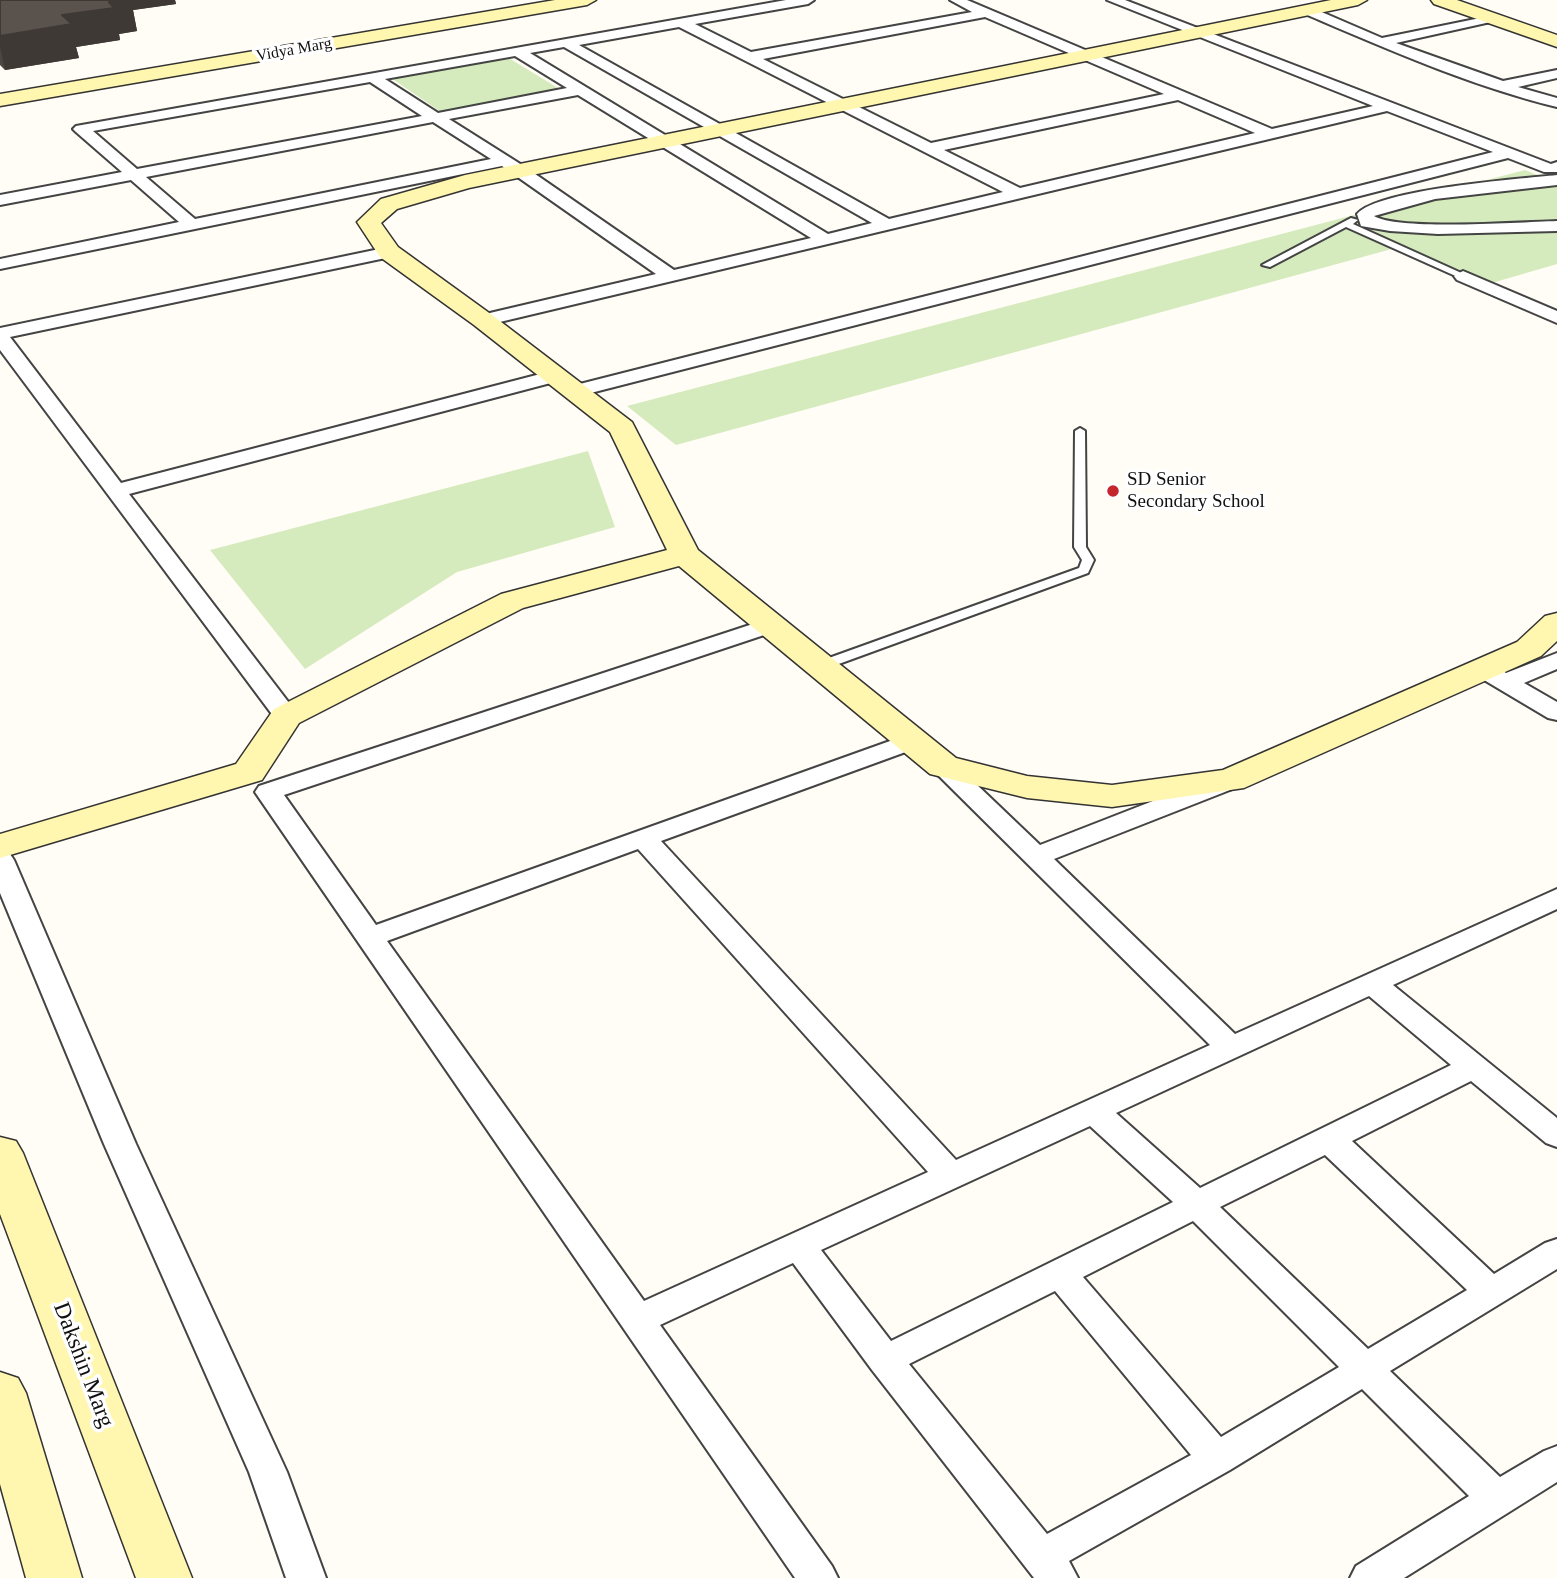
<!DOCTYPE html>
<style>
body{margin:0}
canvas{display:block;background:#fffdf5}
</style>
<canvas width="1557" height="1578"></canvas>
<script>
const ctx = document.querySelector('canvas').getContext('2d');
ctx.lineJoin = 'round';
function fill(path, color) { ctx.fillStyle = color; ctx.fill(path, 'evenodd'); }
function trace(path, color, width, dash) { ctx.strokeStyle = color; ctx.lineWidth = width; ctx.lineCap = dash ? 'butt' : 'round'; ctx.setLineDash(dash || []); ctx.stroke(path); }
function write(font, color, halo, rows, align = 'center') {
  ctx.font = font + ' "Times New Roman",serif'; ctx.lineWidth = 7; ctx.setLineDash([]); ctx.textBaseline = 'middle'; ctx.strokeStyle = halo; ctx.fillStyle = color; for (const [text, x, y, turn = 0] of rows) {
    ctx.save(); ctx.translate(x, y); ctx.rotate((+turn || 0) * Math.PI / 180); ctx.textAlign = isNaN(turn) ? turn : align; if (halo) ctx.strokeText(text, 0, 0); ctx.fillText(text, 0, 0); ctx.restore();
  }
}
const green = new Path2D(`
 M507,57L563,91L444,114L391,78Z
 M1525,170L1557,183V264L1485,285L1399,247L676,445L627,406Z
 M588,451L615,527L457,572L305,669L210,550Z`);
const lane = new Path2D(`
 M1351,218L1358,220L1353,224L1468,276L1460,278L1346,227L1270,267L1262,265Z
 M1080,428L1085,431L1086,547L1094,560L1088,573L825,669H815L814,666L815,663L1079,568L1082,560L1074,547L1075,431Z`);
const street = new Path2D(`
 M786,0H814L808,4L695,24L751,52L972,12L950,0H967L1272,129L1373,106L1107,0H1125L1551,164L1557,162V172H1544L1508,158L575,397L565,391L568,387L1493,152L1387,111L483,326L474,320L477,316L656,274L502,166L0,269V259L179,222L131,180L0,205V195L122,172L76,132L73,129L76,126ZM985,17L1164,94L931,143L763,59ZM679,27L1003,192L889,219L579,45ZM564,47L872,223L828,234L530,53ZM515,56L567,88L438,113L385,79ZM370,82L422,116L137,169L93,131ZM578,95L811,238L674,270L525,167L449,119ZM1178,100L1255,133L1020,188L944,150ZM433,122L491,159L195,219L146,177Z
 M1310,7L1382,38L1495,15V21L1396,43L1503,81L1557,70V78L1518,87L1557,98V107C1471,86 1387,49 1305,14V8Z
 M1557,175V185L1435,199L1374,216C1399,231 1521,222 1557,221V231L1438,234L1390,231L1361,226L1357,214C1379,189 1519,179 1557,175Z
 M389,247L398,252L395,256L10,337L121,483L548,372H562L565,376L562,380L129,494L299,716L295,721L286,724L277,721L0,350V328Z
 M1463,271L1557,311V323L1457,280L1454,276Z
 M771,618L779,620L783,625L779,630L284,795L376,925L904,736L913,733L922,736L926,741L922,746L661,841L956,1160L1210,1045L934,771L930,766L934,761L943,758L952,761L1040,845L1217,776L1226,774L1235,776L1239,782L1235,788L1054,859L1235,1034L1557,889V909L1393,985L1557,1118V1147L1546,1143L1471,1081L1352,1141L1494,1274L1545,1243L1557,1239V1269L1390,1371L1500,1477L1544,1451L1557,1446V1482L1404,1578H1350L1356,1566L1469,1496L1362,1389L1230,1470L1069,1561L1078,1578H1034L872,1370L793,1263L660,1325L832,1566L838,1578H795L255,792L259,786ZM638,849L928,1172L644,1301L387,941ZM1369,996L1451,1065L1200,1188L1116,1113ZM1090,1126L1173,1202L891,1341L821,1250ZM1325,1155L1467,1290L1368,1349L1220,1207ZM1193,1221L1339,1367L1221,1437L1083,1277ZM1055,1291L1191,1455L1047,1534L909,1364Z
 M1557,653V669L1524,683L1557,702V720L1548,718L1474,674L1471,669L1474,664L1483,662L1492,664L1506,673Z
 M0,852L10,854L14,860L136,1144L287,1472L326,1578H286L249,1472L104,1144L0,893Z`);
const secondary = new Path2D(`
 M555,0H596L587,5L0,106V94Z
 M1331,0H1367L1358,5L469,188L397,209L381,223L398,247L492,315L632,422L698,550L956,758L1027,776L1112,785L1223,770L1517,642L1545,616L1557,613V641L1541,656L1244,788L1112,807L1027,798L930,774L679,566L523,608L299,723L262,780L0,858V834L236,764L274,709L501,594L667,550L610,432L474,325L380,257L357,222L381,199L465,175Z
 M1431,0H1457L1557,35V47L1434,4Z
 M0,1137L16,1141L23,1153L192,1578H136L0,1214Z
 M0,1372L18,1378L26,1393L82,1578H26L0,1484Z`);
const wall = new Path2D(`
 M0,0H175L176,4L133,10L137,31L119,34L120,40L76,47L79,58L5,70L0,65Z`);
const shadedWall = new Path2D(`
 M115,0H175L176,4L133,10L137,31L119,34L120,40L76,47L79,58L5,70L0,47V36L62,15Z`);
const building = new Path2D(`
 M0,0H124L109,2L114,8L62,15L72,24L0,36Z`);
const markers = [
 [1113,491,7,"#c4262e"]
];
const farStreetnames = [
 ["Vidya Marg",294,50,-10]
];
const poiNames = [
 ["SD Senior",1127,480],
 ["Secondary School",1127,502]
];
const nearStreetnames = [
 ["Dakshin Marg",83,1365,69]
];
fill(green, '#d5ebbd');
trace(lane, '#444', 4);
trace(street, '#444', 4);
trace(secondary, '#333', 3);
fill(lane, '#fff');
fill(street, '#fff');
fill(secondary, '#fff6b0');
fill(wall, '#4d4742');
fill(shadedWall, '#3f3936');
fill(building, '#5a524d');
trace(building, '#3f3936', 2);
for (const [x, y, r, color] of markers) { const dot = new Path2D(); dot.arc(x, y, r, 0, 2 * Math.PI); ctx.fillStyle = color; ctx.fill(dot); trace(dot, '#fff', 2.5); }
write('16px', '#111', '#fff', farStreetnames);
write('19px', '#111', '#fff', poiNames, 'left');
write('23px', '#111', '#fff', nearStreetnames);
</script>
